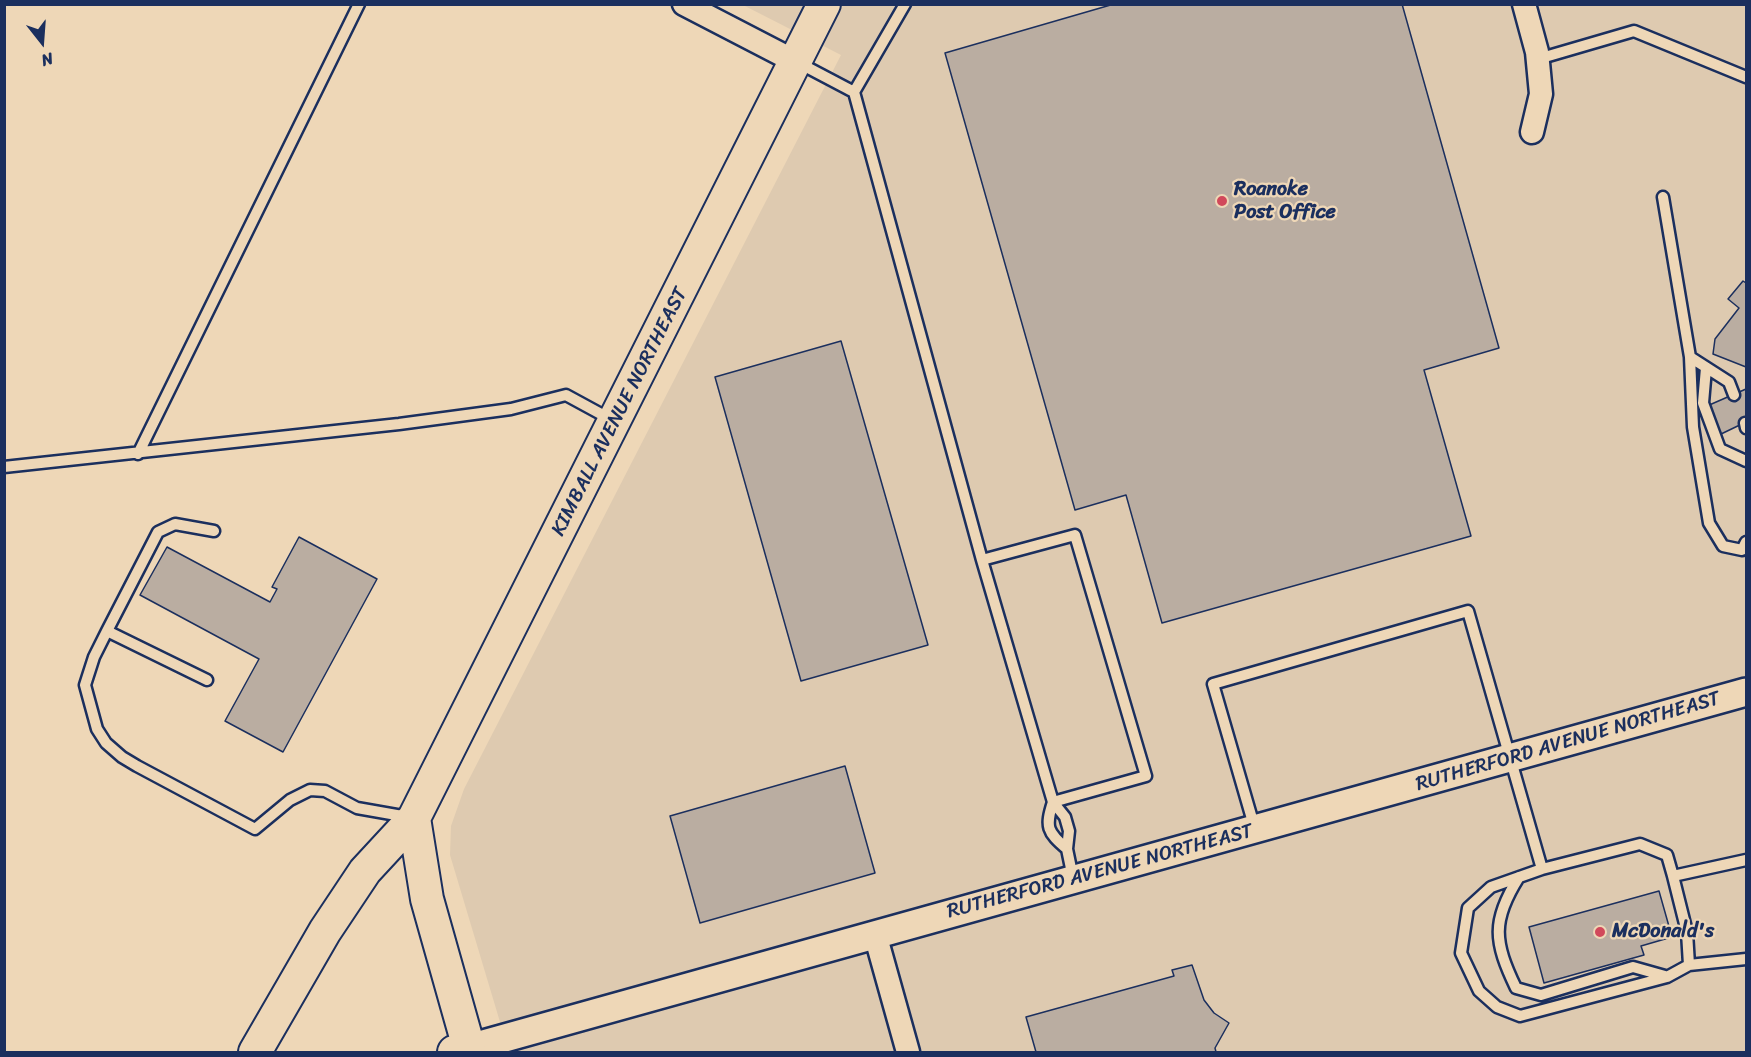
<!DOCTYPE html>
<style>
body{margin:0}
#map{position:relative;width:1751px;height:1057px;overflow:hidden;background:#eed7b7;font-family:Sriracha,sans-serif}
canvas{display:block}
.frame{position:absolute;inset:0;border:6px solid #1b2f5e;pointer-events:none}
.north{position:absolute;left:12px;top:12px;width:60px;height:60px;-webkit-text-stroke:4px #eed7b7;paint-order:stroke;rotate:163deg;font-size:16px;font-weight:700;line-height:24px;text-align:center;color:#1b2f5e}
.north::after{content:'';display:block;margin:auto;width:21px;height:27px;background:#1b2f5e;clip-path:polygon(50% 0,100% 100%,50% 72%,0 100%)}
</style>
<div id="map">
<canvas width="1751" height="1057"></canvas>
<div class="frame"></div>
<div class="north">N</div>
</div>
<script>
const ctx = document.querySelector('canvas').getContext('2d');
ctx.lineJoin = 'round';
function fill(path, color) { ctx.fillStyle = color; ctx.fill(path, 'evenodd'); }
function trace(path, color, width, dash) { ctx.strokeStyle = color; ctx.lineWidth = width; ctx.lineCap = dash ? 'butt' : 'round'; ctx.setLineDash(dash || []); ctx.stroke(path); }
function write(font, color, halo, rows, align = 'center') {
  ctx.font = font + ' Sriracha,sans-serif'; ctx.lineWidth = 4.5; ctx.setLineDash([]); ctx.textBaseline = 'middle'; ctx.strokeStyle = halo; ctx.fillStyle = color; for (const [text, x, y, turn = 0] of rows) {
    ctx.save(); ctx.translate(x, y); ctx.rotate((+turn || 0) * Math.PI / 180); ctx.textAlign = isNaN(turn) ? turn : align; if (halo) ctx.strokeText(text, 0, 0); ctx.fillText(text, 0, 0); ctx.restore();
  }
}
const built = new Path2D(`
 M743,5H1746V1052H509L450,855L451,826L464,789L841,55Z`);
const building = new Path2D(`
 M1114,4H1402L1499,348L1424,370L1471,536L1162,623L1126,495L1075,510L945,53Z
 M1743,281L1746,283V367L1713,354L1715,339L1739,308L1728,299Z
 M841,341L928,645L801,681L715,377Z
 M1746,389V422L1719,435L1707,406Z
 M299,537L377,579L283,752L225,721L259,659L140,595L167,547L270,602L277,589L272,587Z
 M845,766L875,873L700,923L670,816Z
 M1659,891L1672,937L1641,946L1644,955L1544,983L1529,927Z
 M1192,965L1204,1000L1214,1013L1229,1023L1215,1048L1216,1052H1036L1026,1017L1174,976L1172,970Z`);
const service = new Path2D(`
 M1538,59L1634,31L1746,77
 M797,62L854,92L982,560L1053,802L1065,817L1069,831L1067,849L1073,878
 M854,92L905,4
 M1663,197L1690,357
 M1706,368L1703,403L1720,449L1746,461
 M1734,395L1729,382L1690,357L1693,427L1709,523L1723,546L1742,550L1746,542
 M1745,423L1746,428
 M138,454L359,4
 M4,467L399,424L511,409L566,395L612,420
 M214,531L175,524L158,532L107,631L94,657L85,685L97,729L106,743L122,757L137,766L255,829L290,800L310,790L325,791L357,808L408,817
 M982,560L1075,535L1146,776L1053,802
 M107,631L207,680
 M1053,802C1045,827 1047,832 1067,849
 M1255,829L1213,684L1468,611L1542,869
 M1746,860L1673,876L1667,855L1640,844L1542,869L1491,887L1468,908L1461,953L1479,991L1497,1007L1520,1016L1667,977L1689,965L1746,959
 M1673,876L1687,932L1689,965
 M1519,877C1491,921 1494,942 1516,988L1541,995L1633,967L1665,976`);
const minor = new Path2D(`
 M684,4L796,62
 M1524,4L1537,52L1541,94L1532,132
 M875,934L908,1052`);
const tertiary = new Path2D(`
 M469,1048L1746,692`);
const secondary = new Path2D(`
 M414,818L427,899L469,1048L454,1052
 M255,1052L325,931L365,871L414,818L824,4`);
const markers = [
 [1222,201,6,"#d1495b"],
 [1600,932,6,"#d1495b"]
];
const poiNames = [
 ["Roanoke",1234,190],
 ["Post Office",1234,213],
 ["McDonald's",1612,932]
];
const streetNames = [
 ["KIMBALL AVENUE NORTHEAST",620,412,-63],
 ["RUTHERFORD AVENUE NORTHEAST",1568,742,-16],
 ["RUTHERFORD AVENUE NORTHEAST",1100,872,-15]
];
fill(built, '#decab0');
fill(building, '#baada1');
trace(building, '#1b2f5e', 1.5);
trace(service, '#1b2f5e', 15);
trace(minor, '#1b2f5e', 27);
trace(tertiary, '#1b2f5e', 32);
trace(secondary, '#1b2f5e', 36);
trace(service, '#eed7b7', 10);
trace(minor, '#eed7b7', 22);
trace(tertiary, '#eed7b7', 27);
trace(secondary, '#eed7b7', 32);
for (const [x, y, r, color] of markers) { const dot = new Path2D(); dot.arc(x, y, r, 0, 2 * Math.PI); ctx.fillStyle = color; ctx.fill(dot); trace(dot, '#eed7b7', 2); }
write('bold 20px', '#1b2f5e', '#eed7b7', poiNames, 'left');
write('20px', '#1b2f5e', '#eed7b7', streetNames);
</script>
